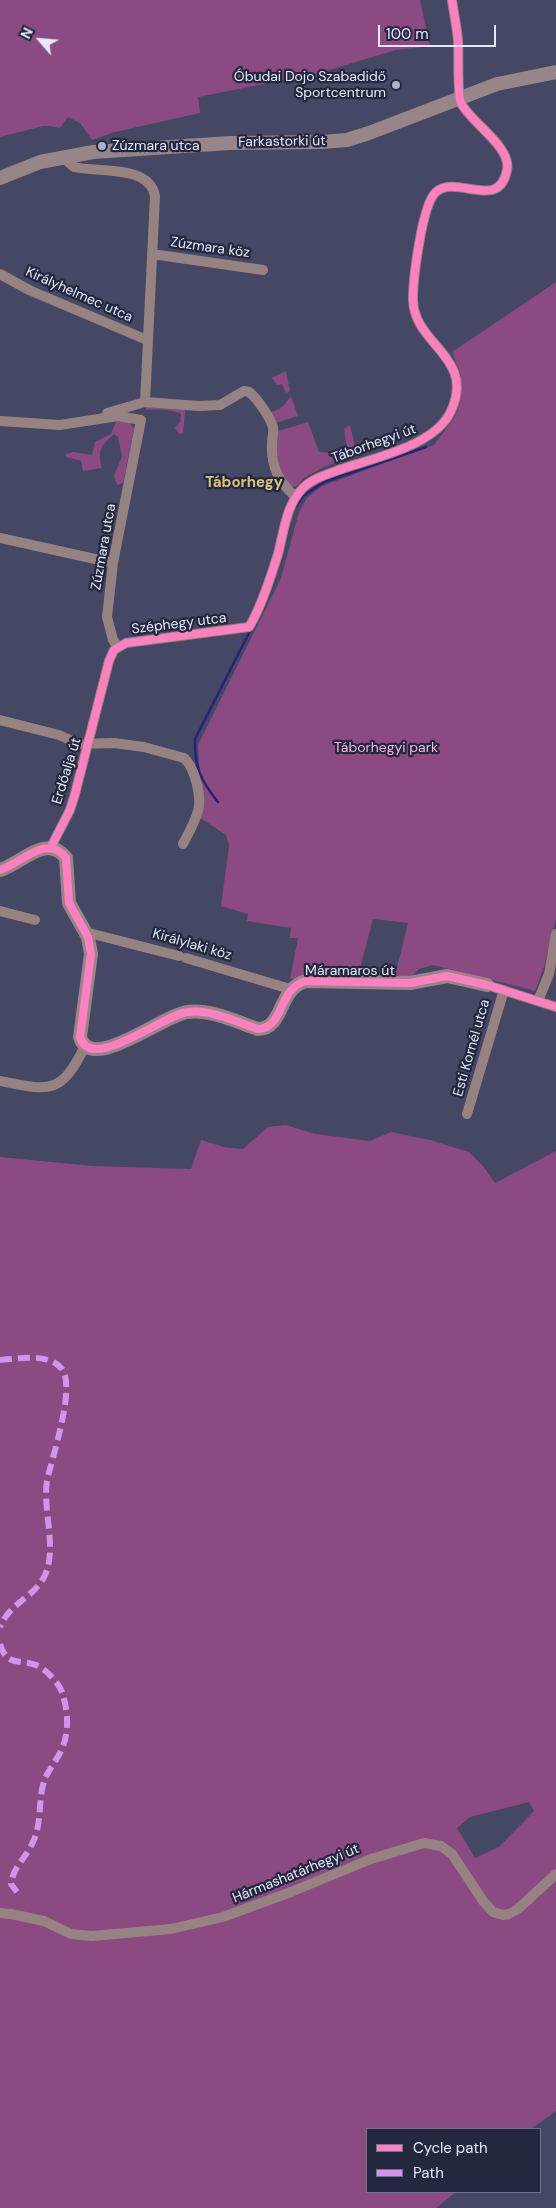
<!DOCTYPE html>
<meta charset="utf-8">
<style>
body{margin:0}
#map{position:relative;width:556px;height:2208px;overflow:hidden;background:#444864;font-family:"DM Sans",sans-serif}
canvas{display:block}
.legend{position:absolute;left:366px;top:2128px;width:175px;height:65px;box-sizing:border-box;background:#23273f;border:1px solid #71758b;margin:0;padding:6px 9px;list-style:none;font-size:15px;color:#e5e9fd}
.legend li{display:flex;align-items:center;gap:10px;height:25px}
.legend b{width:25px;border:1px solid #71758b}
.north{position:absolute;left:15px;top:15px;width:50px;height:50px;-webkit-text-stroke:4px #23273f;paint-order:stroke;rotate:297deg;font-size:14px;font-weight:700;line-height:20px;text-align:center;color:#e5e9fd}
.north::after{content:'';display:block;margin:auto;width:18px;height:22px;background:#e5e9fd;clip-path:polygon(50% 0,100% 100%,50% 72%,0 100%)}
.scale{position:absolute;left:378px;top:25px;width:118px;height:22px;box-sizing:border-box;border:2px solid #e5e9fd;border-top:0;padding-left:6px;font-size:15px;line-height:18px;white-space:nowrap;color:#e5e9fd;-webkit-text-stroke:4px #23273f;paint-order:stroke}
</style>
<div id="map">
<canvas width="556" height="2208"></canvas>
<ul class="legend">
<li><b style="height:6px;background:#ff80c0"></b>Cycle path</li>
<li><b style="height:6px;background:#d193ec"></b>Path</li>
</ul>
<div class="north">N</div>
<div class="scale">100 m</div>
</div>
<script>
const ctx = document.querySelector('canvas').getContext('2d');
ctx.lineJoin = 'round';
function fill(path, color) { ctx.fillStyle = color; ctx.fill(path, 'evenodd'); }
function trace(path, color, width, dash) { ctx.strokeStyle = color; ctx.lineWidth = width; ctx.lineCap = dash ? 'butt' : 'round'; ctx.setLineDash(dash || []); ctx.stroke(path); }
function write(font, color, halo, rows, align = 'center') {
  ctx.font = font + ' "DM Sans",sans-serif'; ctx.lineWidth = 4.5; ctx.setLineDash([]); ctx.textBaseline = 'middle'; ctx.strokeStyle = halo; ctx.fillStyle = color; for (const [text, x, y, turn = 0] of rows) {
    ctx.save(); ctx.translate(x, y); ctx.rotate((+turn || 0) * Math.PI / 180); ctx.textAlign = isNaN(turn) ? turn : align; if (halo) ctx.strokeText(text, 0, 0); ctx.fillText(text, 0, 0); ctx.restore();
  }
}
const green = new Path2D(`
 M0,0H420L430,46L396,50L319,73L198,97L200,113L115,132L92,140L80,123L68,117L60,128L50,126H43L0,137Z
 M556,282V919L544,967L535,991L433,965L419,969L412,976H395L408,923L373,919L358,976L290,979L298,938H290L291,928L247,921L248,914L221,906L229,846L226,835L199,817L201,799L198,745L281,578L299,512L307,498L322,486L434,445L456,415L460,402L461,375L452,352Z
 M286,371L290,391L286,393L282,384L277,385L272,378Z
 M291,396L298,416L275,423L270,412C281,411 285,403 291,396Z
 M146,405L184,407L185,411L183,433L179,434L175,428L180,422L181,414C173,409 156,409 146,410Z
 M117,419L130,423L134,429L123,483L117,485L114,476L122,456L118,437L114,434C101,446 97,450 102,468L83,471L81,461L66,457V454L73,452L92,455L95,442L111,434Z
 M308,422L319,452C328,453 339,454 347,449L344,429L350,425L357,455L324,467L304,478L297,486L292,487L282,479L275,445L278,431Z
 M286,1125L315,1134L370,1141L391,1132L430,1140L469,1152L483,1166L495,1183L556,1151V2111L531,2129H367V2192H456L436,2208H0V1157L92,1166L191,1169L201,1140L224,1147L243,1149L268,1127ZM529,1802L534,1811L499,1847L475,1858L457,1828L470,1817Z`);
const stream = new Path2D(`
 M296,506L303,496L324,482L426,447
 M218,802C201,781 194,767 195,739L250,631`);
const street = new Path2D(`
 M66,156L68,162L74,167C98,173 149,164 155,196L145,402
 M152,254L263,270
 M0,274L29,290L147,340
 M107,413L145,402L199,406L220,405L244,391L249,392C258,399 269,416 273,427C274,432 272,438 272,443C271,466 278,482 296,497
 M0,421L60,425L118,416L141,420L113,563L107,617L113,640L118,647
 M0,538L113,563
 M0,720L59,735L79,744L114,743L144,747L184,758C195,768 202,797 198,811C195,822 188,834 183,844
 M51,847L70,810L75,794L109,661L114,650L126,643L249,627C261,608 271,576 278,554C284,531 286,505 303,488C312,479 325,475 336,471C371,458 435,447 451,411C476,357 414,345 413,300C413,279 422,204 436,192C457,174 499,212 507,170C512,147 471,123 461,103C457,96 459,54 458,41C457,28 454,14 452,0
 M0,911L35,920
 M85,932L179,956
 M186,958L290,989
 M487,985L556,1007
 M538,1001L549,974L556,934
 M0,1081C50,1091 61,1095 85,1046
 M467,1114L504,990
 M0,1913L11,1914L44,1921L71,1934L92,1936L171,1929L223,1917L291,1892L371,1859L424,1843L441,1846L452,1854L483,1901L493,1912L503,1915L509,1914L518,1909L556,1874`);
const secondary = new Path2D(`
 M0,178L40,162L93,152L230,143L321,142L347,140L369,133L497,84L556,72
 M0,870C22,863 47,833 66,858L69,903L88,937L91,954L80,1037C91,1074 164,1014 188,1012C210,1009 237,1022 258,1029C285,1028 277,989 306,981L410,983L447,976L487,985`);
const quiet = new Path2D(`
 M0,1360C18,1359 49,1352 62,1369C76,1388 52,1457 47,1481C42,1510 59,1552 43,1579C31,1599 10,1603 0,1627
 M0,1644C7,1667 19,1659 36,1665C46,1669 58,1682 62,1692C69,1713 70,1739 57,1758C52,1767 45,1775 43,1785C38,1805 42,1825 32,1844C25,1859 13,1867 11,1884L17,1892`);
const cycleway = new Path2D(`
 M51,847L70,810L75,794L109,661L114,650L126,643L249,627C261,608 271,576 278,554C284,531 286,505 303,488C312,479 325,475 336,471C371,458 435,447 451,411C476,357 414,345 413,300C413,279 422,204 436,192C457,174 499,212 507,170C512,147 471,123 461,103C457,96 459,54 458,41C457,28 454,14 452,0
 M0,870C22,863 47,833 66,858L69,903L88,937L91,954L80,1037C91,1074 164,1014 188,1012C210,1009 237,1022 258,1029C285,1028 277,989 306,981L410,983L447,976L487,985L556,1007`);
const markers = [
 [396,85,5,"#adb1c7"],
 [102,146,5,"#adb1c7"]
];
const poiNames = [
 ["Óbudai Dojo Szabadidő",386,77],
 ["Sportcentrum",386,93],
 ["Zúzmara utca",112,146,"left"]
];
const streetNames = [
 ["Farkastorki út",282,142,-1],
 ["Zúzmara köz",210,248,8],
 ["Királyhelmec utca",79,295,24],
 ["Táborhegyi út",374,444,-20],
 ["Zúzmara utca",104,547,-80],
 ["Széphegy utca",179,624,-7],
 ["Erdőalja út",67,771,-73],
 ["Királylaki köz",192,945,16],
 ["Máramaros út",350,971],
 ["Esti Kornél utca",472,1048,-74],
 ["Hármashatárhegyi út",296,1874,-22]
];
const parkNames = [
 ["Táborhegyi park",386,748]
];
const neighbourhoodNames = [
 ["Táborhegy",244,483]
];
fill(green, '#8b4a81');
trace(stream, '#262179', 2.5);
trace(street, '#968280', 10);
trace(secondary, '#988588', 14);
trace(quiet, '#d193ec', 6, [12, 6]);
trace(cycleway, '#ff80c0', 8);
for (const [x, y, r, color] of markers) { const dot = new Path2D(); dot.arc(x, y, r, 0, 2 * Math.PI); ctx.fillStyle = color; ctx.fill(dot); trace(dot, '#23273f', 2); }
write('14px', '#e5e9fd', '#23273f', poiNames, 'right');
write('14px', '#e5e9fd', '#23273f', streetNames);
write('14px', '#fbb2e9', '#23273f', parkNames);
write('bold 15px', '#d7c477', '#23273f', neighbourhoodNames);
</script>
